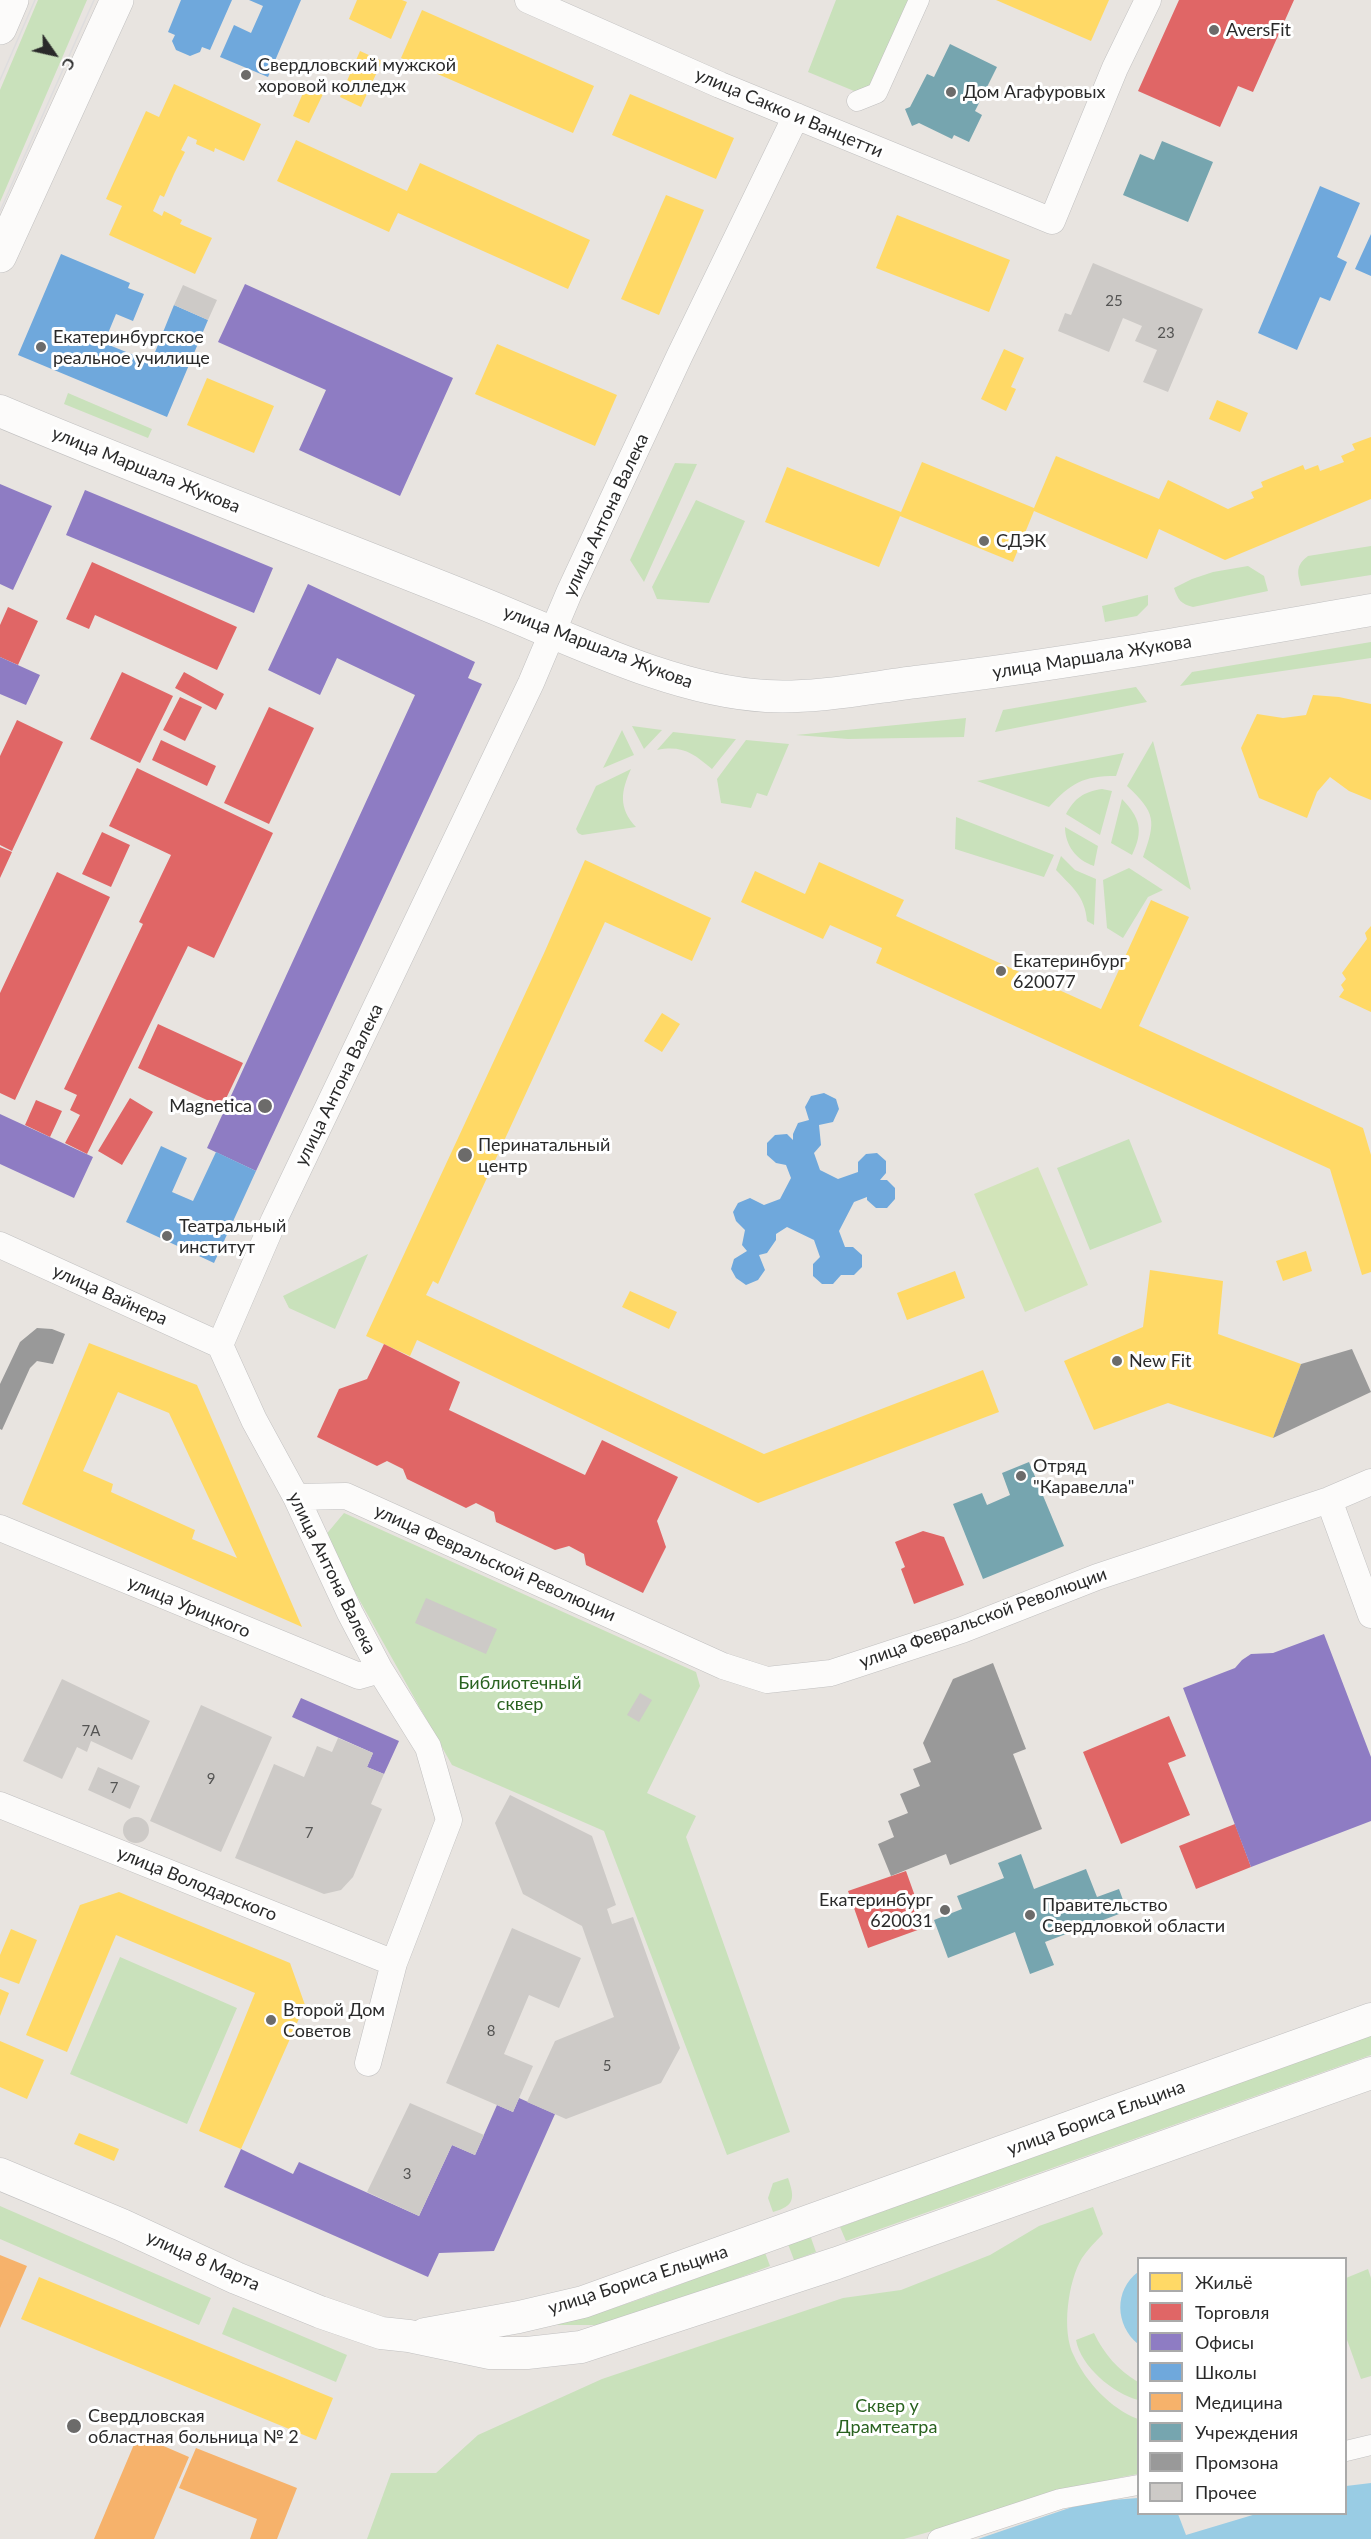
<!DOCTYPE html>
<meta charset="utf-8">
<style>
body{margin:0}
#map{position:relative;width:1371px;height:2539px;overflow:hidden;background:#e8e4e0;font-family:Lato,sans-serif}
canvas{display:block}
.legend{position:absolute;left:1137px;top:2257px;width:210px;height:258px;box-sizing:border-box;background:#fff;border:2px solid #aaa;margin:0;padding:8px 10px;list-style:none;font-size:18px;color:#2a2a2a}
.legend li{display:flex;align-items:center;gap:12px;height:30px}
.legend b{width:30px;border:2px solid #aaa}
.north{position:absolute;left:24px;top:24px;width:60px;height:60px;-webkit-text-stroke:4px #fff;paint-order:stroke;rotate:124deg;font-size:16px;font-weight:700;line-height:24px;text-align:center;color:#2a2a2a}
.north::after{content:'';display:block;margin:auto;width:21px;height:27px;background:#2a2a2a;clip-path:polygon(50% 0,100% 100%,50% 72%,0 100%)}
</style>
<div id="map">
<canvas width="1371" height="2539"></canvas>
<ul class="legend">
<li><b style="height:16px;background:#ffd966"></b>Жильё</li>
<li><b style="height:16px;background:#e06666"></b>Торговля</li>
<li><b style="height:16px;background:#8e7cc3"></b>Офисы</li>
<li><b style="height:16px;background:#6fa8dc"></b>Школы</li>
<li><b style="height:16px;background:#f6b26b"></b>Медицина</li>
<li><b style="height:16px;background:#76a5af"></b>Учреждения</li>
<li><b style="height:16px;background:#999"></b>Промзона</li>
<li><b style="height:16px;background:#cdcac7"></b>Прочее</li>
</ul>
<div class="north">С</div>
</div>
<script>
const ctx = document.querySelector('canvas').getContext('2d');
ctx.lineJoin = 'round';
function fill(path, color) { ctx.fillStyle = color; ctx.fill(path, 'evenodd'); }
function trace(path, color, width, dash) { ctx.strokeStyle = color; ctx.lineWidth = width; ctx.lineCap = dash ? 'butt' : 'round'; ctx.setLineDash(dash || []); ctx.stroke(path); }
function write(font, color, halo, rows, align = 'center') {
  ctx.font = font + ' Lato,sans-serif'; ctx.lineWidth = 6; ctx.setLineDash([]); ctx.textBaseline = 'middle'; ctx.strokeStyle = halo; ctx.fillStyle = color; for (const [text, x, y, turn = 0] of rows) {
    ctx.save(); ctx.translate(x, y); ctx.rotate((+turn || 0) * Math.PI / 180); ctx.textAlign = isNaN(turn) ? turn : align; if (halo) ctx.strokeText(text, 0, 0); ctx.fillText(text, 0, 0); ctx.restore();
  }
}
const green = new Path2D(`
 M38,0H87L0,202V90Z
 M836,0H921L871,98L808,72Z
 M68,393L152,429L148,438L64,404Z
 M675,463L697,464L644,582L630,560Z
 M696,500L745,521L709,603L657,599L652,587Z
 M1371,546V575L1301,586C1297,572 1296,565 1308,556Z
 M1248,566L1264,576L1268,591L1193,607C1181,604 1178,600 1174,588L1192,579L1213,572Z
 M1148,595V605L1137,616L1105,622L1102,606Z
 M1371,642V658L1180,686L1192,672Z
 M1136,687L1147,702L995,732L1003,710Z
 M966,718L964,737L848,739L796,735Z
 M632,726L662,730L644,749Z
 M622,730L634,755L603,768Z
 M673,732L735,739H736L712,769C693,753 682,745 657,750Z
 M746,740L789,744L767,796L757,793L751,808L721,803L717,779Z
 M1153,741L1191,890L1143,857C1156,821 1156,813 1127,786Z
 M1124,753L1116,776C1083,776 1071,783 1049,807L977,781Z
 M631,769C621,791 618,808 636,827L582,835L578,833L576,829L596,786Z
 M1102,789L1112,791L1100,835L1066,814C1075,798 1083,792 1102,789Z
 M1122,799C1140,818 1144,830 1132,855L1111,843Z
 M956,817L1054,855L1044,877L955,849Z
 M1065,827L1098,846L1094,866C1076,860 1065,845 1065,827Z
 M1061,856L1075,870L1096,879L1094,925L1087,921C1085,896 1072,887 1056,870Z
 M1129,868L1163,890L1148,897L1123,938L1107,928L1103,880Z
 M1129,1139L1162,1222L1090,1250L1057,1168Z
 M368,1254L335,1329L289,1308L283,1296Z
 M344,1513L696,1672L700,1686L647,1793L696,1816L686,1837L790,2132L727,2155L604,1831L452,1765L324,1537Z
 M120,1957L237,2008L187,2124L70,2074Z
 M1371,2032V2055L846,2241L840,2227Z
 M788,2178C795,2198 795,2206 773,2212L768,2198L773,2183Z
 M0,2206L211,2298L199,2325L0,2239Z
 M1093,2207L1103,2234C1096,2241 1088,2249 1082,2258C1068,2281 1061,2332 1074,2356C1086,2382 1111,2409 1138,2419V2474L1122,2477L904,2539H367L391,2473H436L478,2435L602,2379L843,2298L901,2290L990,2255L1039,2226Z
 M810,2235L816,2252L794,2260L788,2244Z
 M764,2250L770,2266L646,2313L597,2325H555C627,2307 696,2279 764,2250Z
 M1368,2269L1371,2278V2376L1361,2379L1346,2337V2278Z
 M233,2307L347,2355L336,2382L222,2334Z
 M1094,2333C1104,2354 1118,2370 1138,2382V2400C1113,2393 1081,2367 1076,2340Z`);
const pitch = new Path2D(`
 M1038,1167L1088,1285L1025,1312L974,1194Z`);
const water = new Path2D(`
 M1138,2272V2344C1115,2325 1114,2290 1138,2272Z
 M1371,2483V2539H978L1087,2502L1138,2498V2514H1178L1186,2535L1256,2514H1346V2486Z`);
const homes = new Path2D(`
 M357,0H402L407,2L391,39L349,19Z
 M996,0H1109L1091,41Z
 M422,10L594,86L573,133L401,58Z
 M360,51L382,61L361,107L340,97Z
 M174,84L261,124L244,161L215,148L214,152L196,144L197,140L188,136L181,150L185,152L174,174L164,197L160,195L153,211L162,216L164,211L182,220L180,224L212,238L195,274L109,235L122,206L106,199L146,111L159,117Z
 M307,84L324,92L309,123L293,116Z
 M630,94L734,138L716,179L612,135Z
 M296,140L407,191L420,163L590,240L568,289L398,213L389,232L277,181Z
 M666,195L704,210L659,315L621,299Z
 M897,215L1010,260L989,312L876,268Z
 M497,344L617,395L595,446L475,394Z
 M1004,349L1024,358L1011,387L1016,389L1006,411L981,399Z
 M207,378L274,406L254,453L187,425Z
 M1217,400L1248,413L1240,432L1209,419Z
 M1371,437V499L1225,560L1159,529L1147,559L1034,511L1013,562L900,516L879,567L765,522L787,467L901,512L922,462L1034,508L1056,456L1159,499L1168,480L1228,509L1254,498L1251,492L1263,487L1261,482L1303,465L1305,470L1318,465L1320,471L1344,462L1341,456L1355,450L1352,444Z
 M1313,695L1339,697L1371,704V800L1349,791L1330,777L1317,792L1307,818L1259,798L1241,748L1257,714L1283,718L1306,715Z
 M585,860L711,918L692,961L605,922L438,1284L433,1281L426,1295L764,1454L983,1370L999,1412L758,1503L417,1340L410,1356L366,1336L545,951Z
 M819,862L904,900L896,916L1101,1009L1151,900L1189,917L1139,1026L1363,1128L1371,1155V1272L1362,1275L1330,1169L876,963L882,948L830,925L823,939L741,902L755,871L805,894Z
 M1371,926V1012L1339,997L1344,990L1341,985L1346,979L1342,973L1367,939L1365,933Z
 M662,1013L680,1024L662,1052L644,1041Z
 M1306,1251L1312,1271L1283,1281L1276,1261Z
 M1150,1270L1223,1281L1218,1334L1301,1364L1273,1438L1168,1403L1094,1430L1064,1361L1143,1327Z
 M955,1271L965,1298L907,1320L897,1293Z
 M630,1291L677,1312L669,1329L622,1307Z
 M89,1343L197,1385L302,1627L22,1504ZM118,1392L169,1413L237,1558L192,1539L195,1530L111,1492L113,1484L83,1471Z
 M119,1892L290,1963L305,2005L241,2149L199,2131L255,1993L116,1935L67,2052L26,2035L80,1905Z
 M11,1929L37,1940L19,1984L0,1977V1955Z
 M0,1989L9,1993L0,2016Z
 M0,2041L44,2060L27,2099L0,2087Z
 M79,2133L119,2149L114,2161L74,2144Z
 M39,2277L333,2398L316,2440L21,2319Z`);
const shops = new Path2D(`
 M1179,0H1294L1253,92L1238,86L1220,127L1138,91Z
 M92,562L237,627L217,670L95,615L89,629L66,619Z
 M8,607L38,621L18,665L0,657V625Z
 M122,672L173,696L140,763L90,739Z
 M184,672L224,694L216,710L175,688Z
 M180,697L202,707L185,741L163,730Z
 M269,707L314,728L269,824L224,803Z
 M17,720L63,742L12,851L0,845V756Z
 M161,740L216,766L207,786L152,760Z
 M137,768L273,833L214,958L188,946L87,1154L65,1143L80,1115L70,1110L77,1095L64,1089L143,924L139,922L171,855L109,826Z
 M102,832L130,845L111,887L82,874Z
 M0,847L12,852L0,878Z
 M57,872L110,897L15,1100L0,1093V993Z
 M158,1024L243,1063L222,1107L138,1068Z
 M130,1098L153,1112L122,1165L98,1151Z
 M36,1100L62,1111L50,1137L25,1125Z
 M384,1344L460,1382L449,1410L585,1475L602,1440L678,1477L657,1521L666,1547L643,1593L586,1565L584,1554L569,1546L555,1550L496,1522L494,1512L476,1503L466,1508L407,1479L403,1469L387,1461L377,1466L317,1437L339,1389L367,1379Z
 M923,1531L944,1537L964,1585L914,1604L901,1569L905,1567L895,1542Z
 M1169,1716L1186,1756L1168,1763L1190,1815L1121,1844L1083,1752Z
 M1235,1824L1251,1867L1196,1889L1179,1846Z
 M906,1871L926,1927L868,1948L848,1891Z`);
const offices = new Path2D(`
 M245,284L453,378L400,496L299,450L326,390L218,342Z
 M0,484L52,506L13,590L0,584Z
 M85,490L273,568L254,613L66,535Z
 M308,584L475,662L468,678L482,684L256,1171L207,1148L415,695L337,658L320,695L268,670Z
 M0,657L40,675L26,705L0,694Z
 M0,1114L93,1157L74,1198L0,1164Z
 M1324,1634L1371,1757V1821L1251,1867L1183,1688L1235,1668L1242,1660L1251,1654L1273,1653Z
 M301,1698L399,1741L384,1774L367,1767L373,1753L292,1717Z
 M519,2098L555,2114L494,2251L439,2253L428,2277L224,2187L241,2149L293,2174L299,2162L419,2216L452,2145L475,2155L497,2105L513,2112Z`);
const schools = new Path2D(`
 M181,0H232L210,50L202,47L200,52L190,56L176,50L172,41L175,35L168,32Z
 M249,0H301L268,77L220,57L234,25L251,33L263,6Z
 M1320,186L1360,203L1337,257L1347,262L1330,301L1320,297L1297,350L1258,333Z
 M1371,234V276L1355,269Z
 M61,254L130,283L128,288L144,294L133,321L116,314L104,343L151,362L174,305L208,320L167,417L18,355Z
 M824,1093L836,1099L839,1109L833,1122L819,1125L821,1145L814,1153L820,1170L838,1179L858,1172V1162L866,1154L877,1153L886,1161V1173L880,1180H887L895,1188V1199L887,1208H876L867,1200V1197L854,1202L839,1231L845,1247H853L862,1255V1267L854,1275H841L833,1284H822L813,1276V1264L820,1257L814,1240L787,1227L776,1234V1240L767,1253L759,1255L765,1270L758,1280L746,1285L736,1278L731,1269L734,1259L747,1251L742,1245L745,1230L736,1221L733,1212L738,1203L750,1198L764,1205L780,1199L791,1178L786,1165L776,1163L767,1155V1143L775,1135L787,1134L793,1140V1134L798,1123L809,1120L805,1107L811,1096Z
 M161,1146L187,1158L172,1192L193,1201L216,1152L256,1171L214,1263L126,1222Z`);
const health = new Path2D(`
 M0,2255L27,2266L0,2328Z
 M138,2435L189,2457L154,2539H94Z
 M196,2448L297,2488L277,2539H250L257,2519L179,2488Z`);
const public = new Path2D(`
 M950,44L997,67L975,111L982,115L969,142L954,135L952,139L919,123L912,126L905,109L910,107L927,74L934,77Z
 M1162,141L1213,162L1188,222L1123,195L1140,154L1154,160Z
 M1029,1462L1064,1546L983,1579L953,1504L982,1493L987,1505L1010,1495L1002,1473Z
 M1021,1854L1034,1889L1086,1869L1097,1897L1119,1889L1127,1911L1045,1942L1054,1965L1030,1974L1015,1932L948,1958L934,1920L962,1909L957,1896L1004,1878L998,1863Z`);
const industry = new Path2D(`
 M37,1328L52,1329L65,1334L53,1364L37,1361L30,1368L2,1430L0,1429V1384L20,1342Z
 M1352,1349L1371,1392L1273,1438L1301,1364Z
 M993,1663L1026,1749L1013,1754L1042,1829L950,1865L946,1854L891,1876L878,1844L894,1837L888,1821L908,1813L900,1794L920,1786L913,1769L931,1762L923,1743L953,1679Z`);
const building = new Path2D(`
 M1093,263L1203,309L1168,392L1143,382L1157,350L1135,341L1142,326L1123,318L1109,352L1058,331L1065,313L1071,315Z
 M183,285L217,300L208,320L174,305Z
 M426,1598L497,1629L486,1654L415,1623Z
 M62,1679L150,1721L132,1760L91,1741L87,1752L77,1747L62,1779L23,1761Z
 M640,1693L652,1700L639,1722L627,1715Z
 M201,1705L272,1737L221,1852L150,1821Z
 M338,1738L373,1753L367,1767L384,1774L371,1804L382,1809L353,1877L341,1890L324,1894L235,1858L274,1764L304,1777L317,1746L332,1752Z
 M98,1767L140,1786L130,1809L88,1790Z
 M510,1795L592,1836L616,1905L607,1909L612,1924L633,1917L680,2048L661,2083L566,2119L527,2102L555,2041L614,2017L582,1926L523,1894L495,1823Z
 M123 1830a13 13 0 1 1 26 0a13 13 0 1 1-26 0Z
 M512,1928L581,1958L559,2008L529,1995L504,2054L533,2066L513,2112L446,2083Z
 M410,2103L484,2135L475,2155L452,2145L419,2216L367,2192Z`);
const pedestrian = new Path2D(`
 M857,101L877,93L919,0
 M1346,2451L1371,2445
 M938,2539L1060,2499L1138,2485`);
const minor = new Path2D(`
 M528,0L720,85L1052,221L1115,68L1148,0
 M0,1245L220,1345
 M296,1497L346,1496L723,1666L767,1680L831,1673L962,1630L1097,1577L1329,1500L1371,1482
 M1329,1500L1371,1615
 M0,1528L359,1676L380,1670
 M0,1805L394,1963
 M368,2063L394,1963L449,1820L428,1747L380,1670L350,1613L296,1497L254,1420L220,1345L274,1220L531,683L569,593L679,357L796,116`);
const tertiary = new Path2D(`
 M0,411C157,477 316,537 474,600C563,635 671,691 766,696C818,699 872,687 924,681C1074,663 1222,636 1371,610
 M0,2174L122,2225L236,2278L320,2312L381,2333L409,2336L490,2353H527L581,2347L837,2263L1371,2073
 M425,2334L519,2317L583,2302L1371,2019`);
const secondary = new Path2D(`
 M0,28L12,0
 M0,256L117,0`);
const tram = new Path2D(`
 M0,80L35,0
 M0,211L94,0`);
const markers = [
 [1214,30,6,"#6c6b6a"],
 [246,75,6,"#6c6b6a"],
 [951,92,6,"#6c6b6a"],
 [41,347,6,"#6c6b6a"],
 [984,541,6,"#6c6b6a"],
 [1001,971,6,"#6c6b6a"],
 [265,1106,8,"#6c6b6a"],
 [465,1155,8,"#6c6b6a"],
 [167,1236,6,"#6c6b6a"],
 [1117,1361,6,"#6c6b6a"],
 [1021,1476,6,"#6c6b6a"],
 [945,1910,6,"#6c6b6a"],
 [1030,1915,6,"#6c6b6a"],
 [271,2020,6,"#6c6b6a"],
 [74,2426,8,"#6c6b6a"]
];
const numberNames = [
 ["25",1114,301],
 ["23",1166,333],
 ["7А",91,1731],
 ["9",211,1779],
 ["7",114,1788],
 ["7",309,1833],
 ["8",491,2031],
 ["5",607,2066],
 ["3",407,2174]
];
const poiNames = [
 ["AversFit",1226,30],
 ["Свердловский мужской",258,65],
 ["хоровой колледж",258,86],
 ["Дом Агафуровых",963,92],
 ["Екатеринбургское",53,337],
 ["реальное училище",53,358],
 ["СДЭК",996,541],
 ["Екатеринбург",1013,961],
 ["620077",1013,982],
 ["Magnetica",252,1106,"right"],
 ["Перинатальный",478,1145],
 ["центр",478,1166],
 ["Театральный",179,1226],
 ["институт",179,1247],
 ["New Fit",1129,1361],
 ["Отряд",1033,1466],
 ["\"Каравелла\"",1033,1487],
 ["Екатеринбург",933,1900,"right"],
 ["620031",933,1921,"right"],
 ["Правительство",1042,1905],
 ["Свердловкой области",1042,1926],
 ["Второй Дом",283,2010],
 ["Советов",283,2031],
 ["Свердловская",88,2416],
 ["областная больница № 2",88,2437]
];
const streetNames = [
 ["улица Сакко и Ванцетти",789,113,23],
 ["улица Маршала Жукова",146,470,22],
 ["улица Антона Валека",606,515,-65],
 ["улица Маршала Жукова",598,647,21],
 ["улица Маршала Жукова",1092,657,-9],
 ["улица Антона Валека",339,1085,-64],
 ["улица Вайнера",110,1295,24],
 ["улица Февральской Революции",495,1563,24],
 ["улица Антона Валека",332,1573,64],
 ["улица Урицкого",189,1607,23],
 ["улица Февральской Революции",983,1618,-20],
 ["улица Володарского",197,1884,22],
 ["улица Бориса Ельцина",1096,2118,-20],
 ["улица 8 Марта",203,2261,24],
 ["улица Бориса Ельцина",638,2280,-18]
];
const parkNames = [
 ["Библиотечный",520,1683],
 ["сквер",520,1704],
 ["Сквер у",887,2406],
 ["Драмтеатра",887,2427]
];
fill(green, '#c9e1bb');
fill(pitch, '#d2e4b9');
fill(water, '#99cce4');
fill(homes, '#ffd966');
fill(shops, '#e06666');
fill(offices, '#8e7cc3');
fill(schools, '#6fa8dc');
fill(health, '#f6b26b');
fill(public, '#76a5af');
fill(industry, '#999');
fill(building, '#cdcac7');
trace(pedestrian, '#c1c0c0', 21);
trace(minor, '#c1c0c0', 27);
trace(tertiary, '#c1c0c0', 33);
trace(secondary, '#c1c0c0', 34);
trace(pedestrian, '#fcfbfa', 20);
trace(minor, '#fcfbfa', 26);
trace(tertiary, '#fcfbfa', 32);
trace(secondary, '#fcfbfa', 33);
trace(tram, '#deddde', 1.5);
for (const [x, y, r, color] of markers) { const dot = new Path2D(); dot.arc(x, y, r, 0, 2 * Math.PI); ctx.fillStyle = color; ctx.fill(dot); trace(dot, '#fff', 2); }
write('15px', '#545453', null, numberNames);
write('18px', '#2a2a2a', '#fff', poiNames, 'left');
write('18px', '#2a2a2a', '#fff', streetNames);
write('18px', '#29621f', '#fff', parkNames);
</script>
